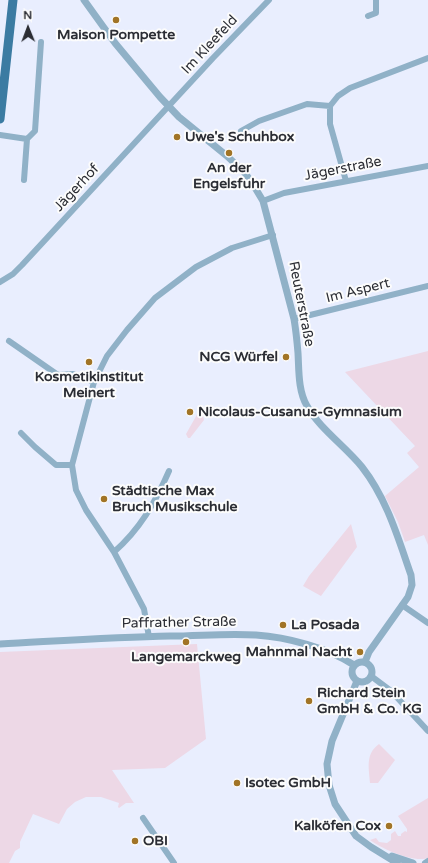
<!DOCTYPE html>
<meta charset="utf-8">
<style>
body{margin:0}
#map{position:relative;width:428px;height:863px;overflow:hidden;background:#e9eefe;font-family:"Varela Round",sans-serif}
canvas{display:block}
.north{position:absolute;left:8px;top:8px;width:40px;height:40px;-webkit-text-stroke:3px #fcfcfc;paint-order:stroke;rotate:359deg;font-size:11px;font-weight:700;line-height:16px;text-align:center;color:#2b2d34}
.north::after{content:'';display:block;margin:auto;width:14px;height:18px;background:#2b2d34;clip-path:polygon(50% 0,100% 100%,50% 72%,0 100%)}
</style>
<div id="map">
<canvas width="428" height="863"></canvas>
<div class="north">N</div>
</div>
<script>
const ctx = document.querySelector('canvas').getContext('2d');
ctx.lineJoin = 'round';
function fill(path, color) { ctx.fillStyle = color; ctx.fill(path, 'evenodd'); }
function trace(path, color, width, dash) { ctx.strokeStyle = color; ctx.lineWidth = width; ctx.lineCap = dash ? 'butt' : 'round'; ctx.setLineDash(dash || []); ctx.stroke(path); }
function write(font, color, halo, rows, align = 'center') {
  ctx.font = font + ' "Varela Round",sans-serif'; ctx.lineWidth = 4; ctx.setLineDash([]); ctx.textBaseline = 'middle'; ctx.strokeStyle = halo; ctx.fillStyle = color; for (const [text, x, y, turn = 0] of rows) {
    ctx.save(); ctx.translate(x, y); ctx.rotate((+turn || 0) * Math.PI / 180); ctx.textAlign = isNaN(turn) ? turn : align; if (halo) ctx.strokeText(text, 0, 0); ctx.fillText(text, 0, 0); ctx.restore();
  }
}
const green = new Path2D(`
 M428,351V545L424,535L405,542L398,522L385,496L419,467L407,453L415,446L345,372Z
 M199,411L203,416L204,420L190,438H188L186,434Z
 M351,524L357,547L321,596L303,586L309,576Z
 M197,644L206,739L165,768L112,770L134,803H126L119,808L118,807L119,803L101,797H86L75,802L67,809L59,824L33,814L20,842V848L15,851L9,863H0V652Z
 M379,744L395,760L378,783H370C369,768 365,754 379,744Z
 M428,798V858C414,863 382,849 370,840L376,838L379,842L387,843L391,840V834L395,831L398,836H401V834L405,831L407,832V829L398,816Z`);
const minor = new Path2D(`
 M368,16L376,13V0
 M330,106V124L346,181
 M241,131L259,121L307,104L330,106L338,96L350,88L428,58
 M0,135L27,139
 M24,180L27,139L35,131L41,42
 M263,201L284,193L428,166
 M0,282L13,274L22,265L213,58L269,0
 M294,319L428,286
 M9,341L58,375L73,374L94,382
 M21,433L35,447L56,465H72
 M114,552C140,529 155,503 169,471
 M402,605L428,623
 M149,637L144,609L114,552L86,510L76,490L72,465L94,382L107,356L127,330L155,298L196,267L232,248L273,235
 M371,676L391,691L428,731
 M143,818L174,863
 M425,863L428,861`);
const tertiary = new Path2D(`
 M84,0L115,43L160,97L179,117L227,156L245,173L254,186L263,201L294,319C296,331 297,341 298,353C299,370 298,391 307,406C319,428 346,447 362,467C387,499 398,538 411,575L412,585L408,597L369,652L365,662
 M0,644C57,641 114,637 170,636C199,636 227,633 256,635C287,637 328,648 354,665
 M352 672a10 10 0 1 1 20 0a10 10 0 1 1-20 0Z
 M357,681L332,741L327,764L329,785L335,804L356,836L371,847L397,863
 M392,856L413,863`);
const primary = new Path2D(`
 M0,119L13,0`);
const markers = [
 [116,20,4,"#a17426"],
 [177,137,4,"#a17426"],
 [229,153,4,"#a17426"],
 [286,357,4,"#a17426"],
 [89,362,4,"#a17426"],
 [190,412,4,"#a17426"],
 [104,499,4,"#a17426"],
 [283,625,4,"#a17426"],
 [186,642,4,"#a17426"],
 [360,652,4,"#a17426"],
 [309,701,4,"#a17426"],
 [237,783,4,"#a17426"],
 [389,826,4,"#a17426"],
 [135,841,4,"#a17426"]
];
const poiNames = [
 ["Maison Pompette",116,35,"center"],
 ["Uwe's Schuhbox",185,137],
 ["An der",229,168,"center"],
 ["Engelsfuhr",229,184,"center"],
 ["NCG Würfel",278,357,"right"],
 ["Kosmetikinstitut",89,377,"center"],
 ["Meinert",89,393,"center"],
 ["Nicolaus-Cusanus-Gymnasium",198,412],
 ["Städtische Max",112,491],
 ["Bruch Musikschule",112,507],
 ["La Posada",291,625],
 ["Mahnmal Nacht",352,652,"right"],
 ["Langemarckweg",186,657,"center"],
 ["Richard Stein",317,693],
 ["GmbH & Co. KG",317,709],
 ["Isotec GmbH",245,783],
 ["Kalköfen Cox",381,826,"right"],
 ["OBI",143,841]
];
const streetNames = [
 ["Im Kleefeld",210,45,-47],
 ["Jägerstraße",343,169,-11],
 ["Jägerhof",77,188,-47],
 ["Im Aspert",358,291,-14],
 ["Reuterstraße",301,304,79],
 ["Paffrather Straße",179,623,-1]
];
fill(green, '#edd8e6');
trace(minor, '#90b1c7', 6);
trace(tertiary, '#90b1c7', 7);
trace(primary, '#3b7ba2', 9);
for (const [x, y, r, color] of markers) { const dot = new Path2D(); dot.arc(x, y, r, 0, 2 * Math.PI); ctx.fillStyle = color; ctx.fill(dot); trace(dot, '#fcfcfc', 1.5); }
write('bold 14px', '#2b2d34', '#fcfcfc', poiNames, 'left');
write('14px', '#2b2d34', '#fcfcfc', streetNames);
</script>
